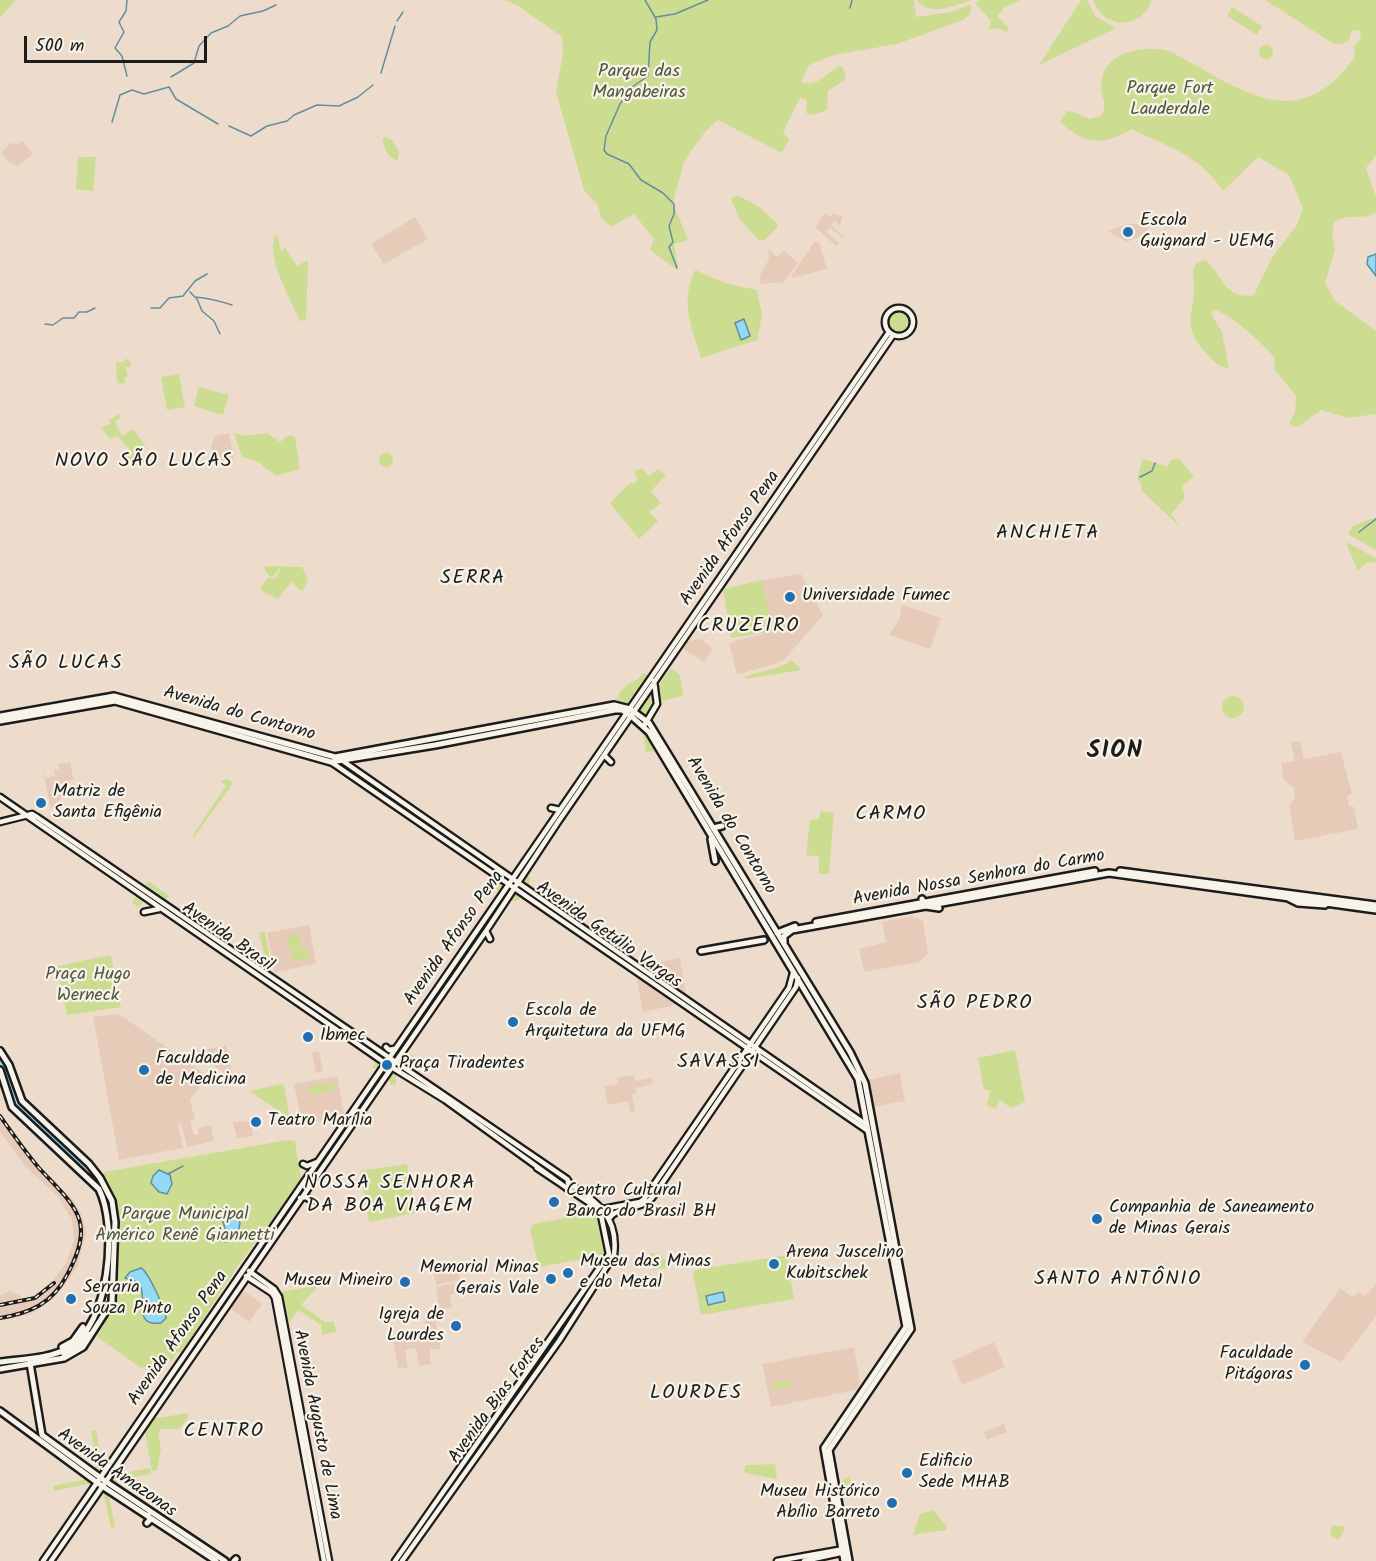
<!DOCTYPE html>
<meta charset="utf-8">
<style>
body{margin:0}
#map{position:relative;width:1376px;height:1561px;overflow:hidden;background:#eddccc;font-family:Kalam,sans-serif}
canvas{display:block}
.scale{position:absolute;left:24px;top:36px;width:183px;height:27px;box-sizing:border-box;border:3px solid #1c1c1c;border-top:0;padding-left:8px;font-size:18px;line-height:21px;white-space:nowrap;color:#1c1c1c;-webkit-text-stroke:4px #f7f3e8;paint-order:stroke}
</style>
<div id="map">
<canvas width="1376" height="1561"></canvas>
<div class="scale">500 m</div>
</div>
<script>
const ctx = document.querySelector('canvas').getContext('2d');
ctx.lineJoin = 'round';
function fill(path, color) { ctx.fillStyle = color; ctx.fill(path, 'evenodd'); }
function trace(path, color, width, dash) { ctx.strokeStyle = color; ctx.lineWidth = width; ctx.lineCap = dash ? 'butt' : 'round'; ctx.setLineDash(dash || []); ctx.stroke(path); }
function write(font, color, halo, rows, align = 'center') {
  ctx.font = font + ' Kalam,sans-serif'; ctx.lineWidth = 4.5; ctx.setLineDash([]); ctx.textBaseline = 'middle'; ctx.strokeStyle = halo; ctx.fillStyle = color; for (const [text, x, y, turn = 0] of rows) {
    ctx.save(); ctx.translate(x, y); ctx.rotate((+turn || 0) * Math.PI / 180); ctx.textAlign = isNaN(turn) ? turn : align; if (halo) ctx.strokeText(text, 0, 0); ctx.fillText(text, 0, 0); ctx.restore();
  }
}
const built = new Path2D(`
 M22,141L33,154L17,166L7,161L1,153L11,143L18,144Z
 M826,213L830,217L834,213L843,217L840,226L835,221L831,225L844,237L843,238L830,228L826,232L839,243L836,246L816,228L818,224L821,225L818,222Z
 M415,217L428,239L384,264L371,244Z
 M1127,224H1136L1149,228L1145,234L1127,242L1108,231Z
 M815,241L819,243L827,269L793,278L791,276Z
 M768,249L777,257L784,251L798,263L784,282L761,284L759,277L769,259Z
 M229,433L234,459L216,464L211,445L215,436Z
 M801,574L823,615L783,661L737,675L729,643L772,631L762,580Z
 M902,605L941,618L930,649L889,635L899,620Z
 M701,639L713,649L704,662L679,646L681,643Z
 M1300,741L1304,759L1341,752L1352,794L1347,796L1349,806L1354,807L1358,829L1295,841L1289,805L1295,799L1294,788L1284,780L1281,763L1295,761L1291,742Z
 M70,762L74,781L71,780L64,790L65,794L51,809L42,766L46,778L55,776L54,770L59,769L58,764Z
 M912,916L923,921L928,953L919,962L864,972L859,949L886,942L882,922Z
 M309,925L316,964L275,972L267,933Z
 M680,958L686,995L642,965Z
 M636,974L680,1004L643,1012Z
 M119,1014L208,1076L190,1100L195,1119L190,1121L194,1135L199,1134L198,1128L211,1125L214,1141L187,1147L181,1123L178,1124L183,1148L119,1160L93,1017Z
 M226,1045L233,1077L232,1078L194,1052Z
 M319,1051L323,1071L316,1073L312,1053Z
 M900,1073L905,1101L874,1107L868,1080Z
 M634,1075L635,1081L652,1078L653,1084L636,1088L637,1093L632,1094L635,1111L630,1112L628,1101L608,1105L604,1086L618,1084L617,1078Z
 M337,1076L344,1114L341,1118L302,1124L294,1084Z
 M0,1113L34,1163L73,1199L82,1216L86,1233L77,1268L53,1299L31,1314L0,1321V1296L10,1290L25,1299L45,1291L66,1263L74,1241L72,1219L66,1210L57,1196L25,1166L4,1137L0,1131Z
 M251,1121L253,1136L237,1139L233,1122Z
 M457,1265L460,1280L436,1285L433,1270Z
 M454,1283L456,1293L450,1295L452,1307L440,1309L436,1287Z
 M1376,1284V1316L1341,1362L1302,1342L1340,1288L1353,1297L1359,1292L1365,1296Z
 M243,1290L262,1304L249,1322L229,1308Z
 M435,1319L441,1349H429L431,1364L419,1366L416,1348L405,1350L408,1368H398L393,1341L422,1337V1334L427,1333L424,1321Z
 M994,1342L1005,1367L962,1385L952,1361Z
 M854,1347L861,1389L771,1407L762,1364Z
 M1004,1424L1007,1432L987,1440L984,1432Z`);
const green = new Path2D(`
 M0,0H16L1,17L0,16Z
 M504,0H914L916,17L951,12L971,4C973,11 969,16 963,20L897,44L834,55L809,65L801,82C817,87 825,75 838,66L843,67L846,79L828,91L827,110L813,115L806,113L807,100L800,98L783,132L789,140L782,153L718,120L705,132L684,161L673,203L688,240L674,244L678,266L676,269L650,250L654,239L634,214L611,227L601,218L598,205L584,190L556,92L563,53L562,37L517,5Z
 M917,0H971C955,6 927,17 917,0Z
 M980,0H1020L1004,8L997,16L1009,28L1008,31L1005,32L998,28L989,30L991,21L975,3Z
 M1081,0H1087L1096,17L1116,28L1039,65Z
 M1093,0H1152C1142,30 1103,30 1093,0Z
 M1265,0H1376V155L1366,168L1376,197V212C1363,222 1348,211 1334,223L1332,234L1335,250L1325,283L1335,301L1376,331V414L1348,418L1321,410L1299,426L1293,427L1289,423L1295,413L1296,396L1274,369L1275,358C1264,345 1231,314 1215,310L1211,314L1222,332L1229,369C1219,367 1213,361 1207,354C1183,329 1192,321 1194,290C1195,277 1187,264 1205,260C1223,274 1224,301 1254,295L1271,259L1297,225L1303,208L1289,175L1258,157L1223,191C1199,154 1169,148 1132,129C1103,146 1085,145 1060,122L1067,111L1074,112L1089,119L1101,116C1109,104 1100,96 1101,84C1103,52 1144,44 1169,51C1238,86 1295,140 1355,57L1354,46L1361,38L1360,31L1352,30L1349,40L1341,44H1334Z
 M1232,7L1262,26L1257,35L1227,16Z
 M1259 52a7 7 0 1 1 14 0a7 7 0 1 1-14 0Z
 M385,137L392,140L399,152L397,161L388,155L382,140Z
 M78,157H96L93,191L76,189Z
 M737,195L758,206L777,223V228L764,240H758L739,218L731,199Z
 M275,236H278L281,251L285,248L297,266L308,260L306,320L300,321C291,300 266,258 275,236Z
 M695,270L725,283L757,290L762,315L757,340L701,358C691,325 680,303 695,270Z
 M888 322a11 11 0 1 1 22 0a11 11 0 1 1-22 0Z
 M125,358L131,362L130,367H125L128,376L124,378L126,388L124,384L117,383L116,362H124Z
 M179,374L185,407L167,410L161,377Z
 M199,387L229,395L223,415L194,406Z
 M119,414L121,417L115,422L122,436L133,429L146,446L135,451L143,464L129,465L125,458L133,453L117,436L110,439L101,428L110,424L109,420Z
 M234,433L245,436L267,433L280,442L289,435L295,437L300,469L276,476L257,461L242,457Z
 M379 460a7 7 0 1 1 14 0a7 7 0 1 1-14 0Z
 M1179,458L1194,477L1182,486L1185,498L1171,514L1181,528L1141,490V483L1137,479L1143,459L1168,467L1170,461Z
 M642,468L649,476L658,469L666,475L651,491L661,503L649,512L658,521L639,539L610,503L631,482L633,484L638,480L634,472Z
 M1376,517V550L1348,534L1353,526Z
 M1346,542L1376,558V562L1366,563L1358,572Z
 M265,566L302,567L308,579L302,592L291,582L278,599L262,591L261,587L267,578L275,579L280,571V568L272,578L265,571Z
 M762,580L773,631L731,638L723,589Z
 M792,660L801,670L746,679L745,677C761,670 778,670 792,660Z
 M671,668L680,675L683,696L661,701L659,685Z
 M654,671L656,703L647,718L629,706L615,704C623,679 634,687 643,673L651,677Z
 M1222 707a11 11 0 1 1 22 0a11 11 0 1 1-22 0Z
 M642,729L657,751L646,752Z
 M226,779L231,780L232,784L193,839V835L226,786L221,781Z
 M820,811L834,813L829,874H819V857L806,855L810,820L819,819Z
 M524,870L530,878L529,889L526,887L524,896L516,901L507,900L511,890L505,886L500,893C494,889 494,884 496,877L506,880L510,874L517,880Z
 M148,881L169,896L163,903L155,898L151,902L146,898L138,908L132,902Z
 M265,932L271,966L268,968L259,933Z
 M287 942a7 7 0 1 1 14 0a7 7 0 1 1-14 0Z
 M307,947L310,958L292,962L290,950Z
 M111,955L121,1007L67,1015L57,966Z
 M397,1044L403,1048L400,1055L411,1054L416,1058C403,1072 396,1058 396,1084L391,1085L386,1073L372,1067L382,1053L388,1057Z
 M1015,1050L1025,1102L1011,1108L1000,1100L995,1109L986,1105L991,1091L984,1089L978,1058Z
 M334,1082L335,1090L310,1095L309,1087Z
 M281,1084L284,1086L290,1118L249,1091Z
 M288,1140L295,1141L302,1183L241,1261L181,1353L177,1352L172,1361L141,1368L97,1337L116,1302L120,1236L118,1207L103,1177L104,1172Z
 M407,1164L416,1213L369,1222L360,1171Z
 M597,1212L607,1255L539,1267L530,1230L533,1224Z
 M650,1252L661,1256L672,1267L653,1270Z
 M787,1255L794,1299L701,1315L693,1273L695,1270Z
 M319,1285L301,1305L325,1322H334L336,1332L322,1335L321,1325L298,1310L284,1330L279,1297L281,1292Z
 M790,1380L792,1387L773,1390L772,1383Z
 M187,1413L188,1418L179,1429H162L158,1433L161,1449L157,1470L152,1471L144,1426L147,1420Z
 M96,1430L102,1464L119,1474L150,1468L151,1474L120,1479L109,1496L115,1527L111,1528L104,1496L88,1484L54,1491L53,1486L87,1479L97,1465L91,1431Z
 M775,1464L777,1479L745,1473L744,1470L746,1465Z
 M850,1476L852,1491L837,1494L839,1483Z
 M933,1510L947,1527L946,1530L913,1535L920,1514Z
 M1332,1525L1345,1527L1339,1540L1330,1535Z`);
const water = new Path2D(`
 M1376,254V276L1367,264L1368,257Z
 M744,319L750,336L741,340L735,323Z
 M159,1170L170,1175L172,1184L167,1194L159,1192L151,1183L153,1176Z
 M223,1209L235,1211L240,1223L238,1233L226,1242L217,1240L207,1232L209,1230L220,1237L227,1236L221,1214Z
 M141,1268C148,1271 166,1311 166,1318L161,1323C130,1327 150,1295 138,1283C135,1280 129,1280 125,1278L130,1272Z
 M723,1292L725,1301L708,1305L706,1296Z`);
const stream = new Path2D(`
 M645,0L656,19L657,30L650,42L648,76L632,87L620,104L606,136L604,150L607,154L629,164L641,180L663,193L674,204V214L669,226L673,242L669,247L677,268
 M850,8L852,0
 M656,17L675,14L708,0
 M397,21L403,12
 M381,73L395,26
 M127,76L122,56L115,48L124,32L119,22L126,11L127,0
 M171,77L194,63L199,46L211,33L228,26L240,16L263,11L276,5
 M112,122L120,95L132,90L144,94L169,87L176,99L218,124
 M229,126L251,136L267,126L287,121L294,115L317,105L339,106L358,97L373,85
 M190,292L197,299L202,311L214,321L220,334
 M195,297C208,298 220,301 232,305
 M151,308H160L169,298L183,296L195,281L207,274
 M45,324L53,325L63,318H74L79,312H87L95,308
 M1140,477L1152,471L1155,463
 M1359,532L1376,519
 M168,1174L183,1166`);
const river = new Path2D(`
 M0,1060L17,1106L85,1168`);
const primaryTunnel = new Path2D(`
 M764,940L783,935`);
const secondary = new Path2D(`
 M885 322a14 14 0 1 1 28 0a14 14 0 1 1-28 0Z
 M644,726L657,704L654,681
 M604,755L611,762
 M340,759L867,1125
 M331,762L868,1131
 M0,797L385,1063L445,1100L568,1189
 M551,808L560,810
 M0,822L32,814L37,817L567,1179L570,1184
 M144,912L159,909
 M486,931L490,939
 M386,1047L389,1050L394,1049
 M303,1164L307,1166L317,1162
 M537,1168L600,1210
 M300,1198L306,1197L312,1201
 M603,1209L640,1202L644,1199L789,988L793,973
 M609,1219C616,1206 641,1210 652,1198L796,987L798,978
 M249,1271L274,1289L279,1297L329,1561
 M246,1276L272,1293L275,1298L324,1561
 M43,1561L889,332
 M51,1561L486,931L558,822L893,335
 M395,1561L609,1254L600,1210
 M402,1561L559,1341L614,1255C619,1217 597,1201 568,1183
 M777,1561L844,1549
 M804,1561L845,1552`);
const primary = new Path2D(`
 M0,716L114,696L335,757L614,705L630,709L649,723L850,1052L865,1083L911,1329L829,1450L849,1561
 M0,721L115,701L331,762L435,745L615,710H622L631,716L649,732L858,1079L906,1327L824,1448L844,1561
 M713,828L722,826
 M711,839L715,861
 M1120,871L1376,905
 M1288,898L1298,903L1325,905
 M922,899L926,906L939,908
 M816,922L1095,871
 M777,933L795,926
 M784,944V936L792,930L1109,873L1376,910
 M701,951L764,940
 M0,1051L9,1065L22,1101L89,1164L100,1178L112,1201L115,1222L112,1302L83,1347L64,1358L0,1369
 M0,1070L12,1107L99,1189C118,1227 110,1325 68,1348C50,1359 21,1359 0,1362
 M62,1347L73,1341L83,1327
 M64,1355L78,1347L88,1334
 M30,1363L42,1435L105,1481L225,1561
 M0,1411L102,1486L216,1561
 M147,1523L150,1520L148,1515
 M234,1561L236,1559`);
const rail = new Path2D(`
 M0,1116C12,1133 25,1152 39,1168C75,1207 97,1220 67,1275C52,1304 30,1313 0,1318
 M0,1305L35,1298L54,1283`);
const markers = [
 [1128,232,6,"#1f6fb2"],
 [790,597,6,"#1f6fb2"],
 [41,803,6,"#1f6fb2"],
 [513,1022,6,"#1f6fb2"],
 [308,1037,6,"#1f6fb2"],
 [387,1065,6,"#1f6fb2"],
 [144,1070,6,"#1f6fb2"],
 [256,1122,6,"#1f6fb2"],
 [554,1202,6,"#1f6fb2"],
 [1097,1219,6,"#1f6fb2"],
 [774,1264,6,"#1f6fb2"],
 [568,1273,6,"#1f6fb2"],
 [551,1279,6,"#1f6fb2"],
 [405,1282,6,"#1f6fb2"],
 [71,1299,6,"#1f6fb2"],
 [456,1326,6,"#1f6fb2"],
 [1305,1365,6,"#1f6fb2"],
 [907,1473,6,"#1f6fb2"],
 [892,1503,6,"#1f6fb2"]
];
const parkNames = [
 ["Parque das",639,73],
 ["Mangabeiras",639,94],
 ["Parque Fort",1170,90],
 ["Lauderdale",1170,111],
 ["Praça Hugo",88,976],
 ["Werneck",88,997],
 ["Parque Municipal",185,1216],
 ["Américo Renê Giannetti",185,1237]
];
const poiNames = [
 ["Escola",1140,222],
 ["Guignard - UEMG",1140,243],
 ["Universidade Fumec",802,597],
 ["Matriz de",53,793],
 ["Santa Efigênia",53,814],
 ["Escola de",525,1012],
 ["Arquitetura da UFMG",525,1033],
 ["Ibmec",320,1037],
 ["Faculdade",156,1060],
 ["de Medicina",156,1081],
 ["Praça Tiradentes",399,1065],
 ["Teatro Marília",268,1122],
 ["Centro Cultural",566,1192],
 ["Banco do Brasil BH",566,1213],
 ["Companhia de Saneamento",1109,1209],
 ["de Minas Gerais",1109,1230],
 ["Arena Juscelino",786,1254],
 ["Kubitschek",786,1275],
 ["Museu das Minas",580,1263],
 ["e do Metal",580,1284],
 ["Memorial Minas",539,1269,"right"],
 ["Gerais Vale",539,1290,"right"],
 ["Museu Mineiro",393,1282,"right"],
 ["Serraria",83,1289],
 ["Souza Pinto",83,1310],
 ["Igreja de",444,1316,"right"],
 ["Lourdes",444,1337,"right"],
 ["Faculdade",1293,1355,"right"],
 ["Pitágoras",1293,1376,"right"],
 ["Edificio",919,1463],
 ["Sede MHAB",919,1484],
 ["Museu Histórico",880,1493,"right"],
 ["Abílio Barreto",880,1514,"right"]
];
const streetNames = [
 ["Avenida Afonso Pena",731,539,-55],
 ["Avenida do Contorno",239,715,16],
 ["Avenida do Contorno",730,826,59],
 ["Avenida Nossa Senhora do Carmo",979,879,-10],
 ["Avenida Getúlio Vargas",608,936,35],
 ["Avenida Brasil",227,938,35],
 ["Avenida Afonso Pena",455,939,-55],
 ["Avenida Afonso Pena",179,1339,-55],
 ["Avenida Bias Fortes",498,1401,-54],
 ["Avenida Augusto de Lima",316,1425,79],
 ["Avenida Amazonas",116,1474,35]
];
const neighbourhoodNames = [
 ["NOVO SÃO LUCAS",144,463],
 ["ANCHIETA",1048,535],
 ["SERRA",473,580],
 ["CRUZEIRO",749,628],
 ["SÃO LUCAS",66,665],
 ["CARMO",891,816],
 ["SÃO PEDRO",975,1005],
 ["SAVASSI",719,1064],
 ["NOSSA SENHORA",390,1185],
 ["DA BOA VIAGEM",390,1208],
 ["SANTO ANTÔNIO",1118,1281],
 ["LOURDES",696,1395],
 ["CENTRO",224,1433]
];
const districtNames = [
 ["SION",1115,753]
];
fill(built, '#e6ccb8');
fill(green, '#ccdd91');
fill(water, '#94daf5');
trace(water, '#648e9e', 1.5);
trace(stream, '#648e9e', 1.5);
trace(river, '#94daf5', 4.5);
trace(primaryTunnel, '#c3b6a9', 5, [5, 2.5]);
trace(secondary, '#1c1c1c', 9);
trace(primary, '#1c1c1c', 10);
trace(secondary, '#f7f3e8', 4.5);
trace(primary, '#f7f3e8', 5);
trace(rail, '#1c1c1c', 4);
trace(rail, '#f7f3e8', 1.5, [4.5]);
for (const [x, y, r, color] of markers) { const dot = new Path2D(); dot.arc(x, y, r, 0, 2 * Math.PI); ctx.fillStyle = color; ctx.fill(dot); trace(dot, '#f7f3e8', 2); }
write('18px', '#51563f', '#f7f3e8', parkNames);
write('18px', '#1c1c1c', '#f7f3e8', poiNames, 'left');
write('18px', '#1c1c1c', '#f7f3e8', streetNames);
ctx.letterSpacing = '1.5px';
write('20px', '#1c1c1c', '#f7f3e8', neighbourhoodNames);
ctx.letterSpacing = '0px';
ctx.letterSpacing = '1.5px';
write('bold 24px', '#1c1c1c', '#f7f3e8', districtNames);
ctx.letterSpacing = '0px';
</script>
